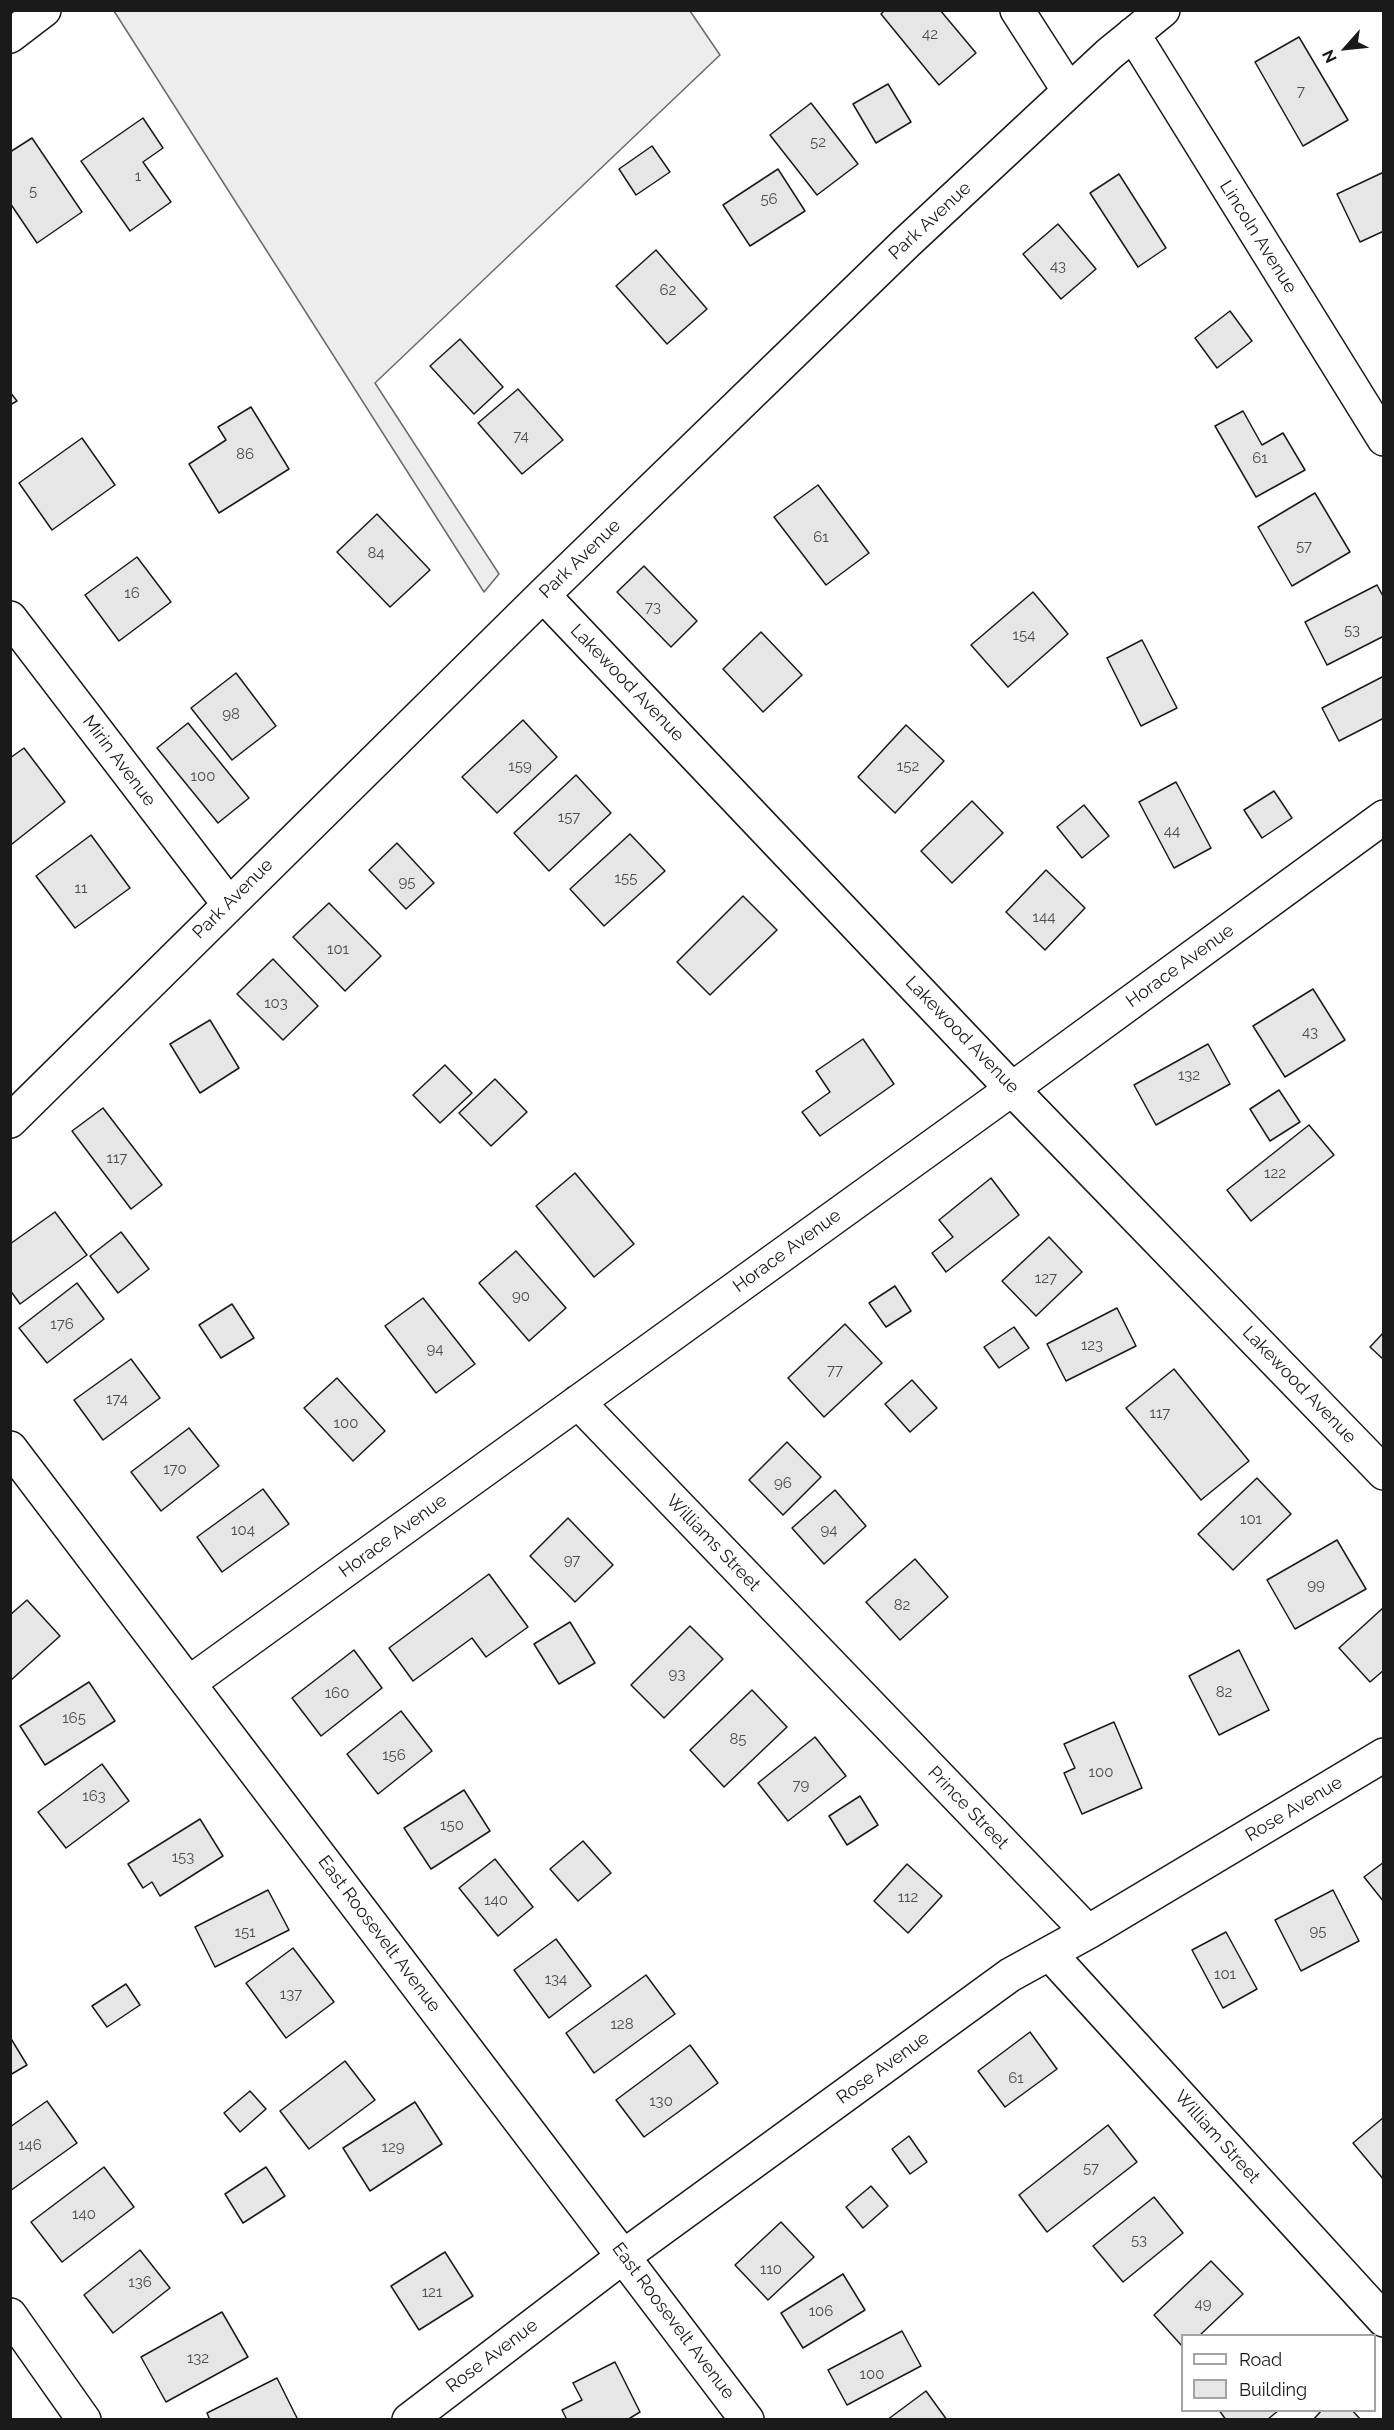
<!DOCTYPE html>
<style>
body{margin:0}
#map{position:relative;width:1394px;height:2430px;overflow:hidden;background:#fff;font-family:Raleway,sans-serif}
canvas{display:block}
.frame{position:absolute;inset:0;border:12px solid #1a1a1a;pointer-events:none}
.legend{position:absolute;left:1181px;top:2334px;width:195px;height:78px;box-sizing:border-box;background:#fff;border:2px solid #a3a3a3;margin:0;padding:8px 10px;list-style:none;font-size:18px;color:#1a1a1a}
.legend li{display:flex;align-items:center;gap:12px;height:30px}
.legend b{width:30px;border:2px solid #a3a3a3}
.north{position:absolute;left:1316px;top:18px;width:60px;height:60px;-webkit-text-stroke:4px #fff;paint-order:stroke;rotate:243deg;font-size:16px;font-weight:700;line-height:24px;text-align:center;color:#1a1a1a}
.north::after{content:'';display:block;margin:auto;width:21px;height:27px;background:#1a1a1a;clip-path:polygon(50% 0,100% 100%,50% 72%,0 100%)}
</style>
<div id="map">
<canvas width="1394" height="2430"></canvas>
<div class="frame"></div>
<ul class="legend">
<li><b style="height:8px;background:#fff"></b>Road</li>
<li><b style="height:16px;background:#e6e6e6"></b>Building</li>
</ul>
<div class="north">N</div>
</div>
<script>
const ctx = document.querySelector('canvas').getContext('2d');
ctx.lineJoin = 'round';
function fill(path, color) { ctx.fillStyle = color; ctx.fill(path, 'evenodd'); }
function trace(path, color, width, dash) { ctx.strokeStyle = color; ctx.lineWidth = width; ctx.lineCap = dash ? 'butt' : 'round'; ctx.setLineDash(dash || []); ctx.stroke(path); }
function write(font, color, halo, rows, align = 'center') {
  ctx.font = font + ' Raleway,sans-serif'; ctx.lineWidth = 4.5; ctx.setLineDash([]); ctx.textBaseline = 'middle'; ctx.strokeStyle = halo; ctx.fillStyle = color; for (const [text, x, y, turn = 0] of rows) {
    ctx.save(); ctx.translate(x, y); ctx.rotate((+turn || 0) * Math.PI / 180); ctx.textAlign = isNaN(turn) ? turn : align; if (halo) ctx.strokeText(text, 0, 0); ctx.fillText(text, 0, 0); ctx.restore();
  }
}
const built = new Path2D(`
 M114,11H690L720,55L375,383L499,574L484,592Z`);
const building = new Path2D(`
 M885,10H940L976,53L939,85L881,14Z
 M1299,37L1348,120L1303,146L1255,62Z
 M888,84L911,122L876,143L853,104Z
 M811,103L858,164L817,195L770,135Z
 M143,118L163,148L143,162L171,202L130,231L81,161Z
 M32,138L82,212L37,243L10,203V152Z
 M652,146L670,172L636,195L619,169Z
 M778,169L805,211L750,246L723,205Z
 M1384,172V231L1360,242L1337,194Z
 M1119,174L1166,248L1138,267L1090,193Z
 M1058,224L1096,269L1061,299L1023,254Z
 M656,250L707,309L667,344L616,286Z
 M1230,311L1252,341L1217,368L1195,338Z
 M460,339L503,387L474,414L430,366Z
 M518,389L563,440L522,474L478,423Z
 M10,392L17,401L10,405Z
 M251,407L289,469L219,513L189,464L226,440L218,427Z
 M1243,411L1262,445L1283,433L1305,470L1256,497L1215,426Z
 M82,438L115,485L52,530L19,483Z
 M818,485L869,553L826,585L774,517Z
 M1315,493L1350,552L1292,586L1258,527Z
 M377,514L430,570L390,607L337,552Z
 M137,557L171,602L119,641L85,595Z
 M644,566L697,621L671,647L617,592Z
 M1377,585L1384,598V636L1327,665L1305,622Z
 M1033,592L1068,634L1008,687L971,645Z
 M761,632L802,675L763,712L723,669Z
 M1142,640L1177,708L1141,726L1107,658Z
 M236,673L276,726L232,760L191,708Z
 M1384,676V718L1339,741L1322,708Z
 M523,720L557,757L497,813L462,777Z
 M188,723L249,798L218,823L157,748Z
 M906,725L944,761L895,813L858,777Z
 M24,748L65,802L12,844L10,841V758Z
 M576,775L611,813L549,871L514,833Z
 M1176,782L1211,848L1174,868L1139,802Z
 M1274,791L1292,818L1262,838L1244,810Z
 M972,801L1003,833L952,883L921,851Z
 M1084,805L1109,836L1082,858L1057,827Z
 M630,834L665,871L604,926L570,889Z
 M91,835L130,888L75,928L36,876Z
 M397,843L434,883L406,909L369,870Z
 M1046,870L1085,908L1045,950L1006,912Z
 M743,896L777,930L710,995L677,962Z
 M329,903L381,956L345,991L293,937Z
 M273,959L318,1006L283,1040L237,994Z
 M1313,989L1345,1040L1285,1077L1253,1026Z
 M210,1020L239,1068L200,1093L170,1044Z
 M863,1039L894,1084L820,1136L802,1112L830,1092L816,1071Z
 M1208,1044L1230,1084L1156,1125L1134,1085Z
 M445,1065L472,1093L440,1123L413,1095Z
 M495,1079L527,1112L491,1146L459,1113Z
 M1279,1090L1300,1122L1270,1141L1250,1109Z
 M103,1108L162,1185L131,1209L72,1131Z
 M1309,1125L1334,1155L1251,1221L1227,1190Z
 M575,1173L634,1244L594,1277L536,1206Z
 M991,1178L1019,1215L946,1272L932,1253L953,1237L939,1220Z
 M55,1212L87,1255L20,1304L10,1290V1244Z
 M121,1232L149,1269L118,1293L90,1256Z
 M1049,1237L1082,1272L1036,1316L1002,1281Z
 M516,1251L566,1308L529,1341L479,1283Z
 M77,1283L104,1319L47,1363L19,1328Z
 M895,1286L911,1311L886,1327L869,1303Z
 M423,1298L475,1364L436,1393L385,1326Z
 M232,1304L254,1338L221,1358L199,1325Z
 M1117,1308L1136,1346L1066,1381L1047,1344Z
 M845,1324L882,1363L824,1417L788,1378Z
 M1014,1327L1029,1348L999,1368L984,1347Z
 M1384,1332V1360L1370,1347Z
 M131,1359L160,1398L103,1440L74,1400Z
 M1174,1369L1249,1461L1201,1500L1126,1408Z
 M337,1378L385,1431L353,1461L304,1408Z
 M912,1380L937,1408L910,1432L885,1404Z
 M189,1428L219,1466L161,1511L131,1472Z
 M787,1442L821,1477L783,1515L749,1480Z
 M1257,1478L1291,1514L1233,1570L1198,1534Z
 M263,1489L289,1524L222,1572L197,1537Z
 M835,1490L866,1526L824,1564L792,1528Z
 M568,1518L613,1565L575,1602L530,1556Z
 M1337,1540L1366,1589L1295,1629L1267,1580Z
 M915,1559L948,1597L900,1640L866,1602Z
 M489,1574L528,1627L486,1657L472,1638L413,1681L389,1648Z
 M27,1600L60,1636L10,1681V1615Z
 M1384,1607V1670L1370,1682L1339,1648Z
 M570,1622L595,1663L559,1684L534,1644Z
 M690,1626L723,1659L664,1718L631,1685Z
 M354,1650L382,1688L321,1736L292,1698Z
 M1239,1650L1269,1710L1219,1735L1189,1676Z
 M89,1682L115,1721L45,1765L20,1726Z
 M752,1690L787,1727L724,1787L690,1750Z
 M401,1711L432,1751L378,1794L347,1754Z
 M1114,1722L1142,1788L1082,1814L1064,1773L1075,1768L1064,1744Z
 M815,1737L846,1776L788,1821L758,1783Z
 M102,1764L129,1801L66,1848L38,1812Z
 M464,1790L490,1831L431,1869L404,1828Z
 M860,1796L878,1825L847,1845L829,1816Z
 M200,1819L223,1856L160,1896L152,1882L143,1888L128,1864Z
 M583,1841L611,1873L578,1901L550,1869Z
 M495,1859L533,1907L498,1936L459,1888Z
 M1384,1862V1902L1364,1877Z
 M907,1864L942,1896L908,1933L874,1901Z
 M268,1890L289,1930L215,1967L195,1927Z
 M1333,1890L1359,1941L1301,1971L1275,1920Z
 M1226,1932L1257,1989L1223,2008L1192,1950Z
 M556,1939L591,1986L549,2018L514,1970Z
 M293,1948L334,2002L286,2038L246,1983Z
 M646,1975L675,2014L594,2073L566,2033Z
 M126,1984L140,2005L107,2027L92,2006Z
 M1030,2032L1057,2069L1005,2107L978,2071Z
 M10,2037L27,2065L10,2075Z
 M690,2045L718,2083L644,2137L616,2100Z
 M345,2061L375,2100L309,2149L280,2111Z
 M250,2091L266,2109L240,2132L224,2113Z
 M47,2101L77,2143L10,2191V2127Z
 M415,2102L442,2144L370,2191L343,2148Z
 M1384,2117V2180L1353,2143Z
 M1108,2125L1137,2162L1047,2232L1019,2195Z
 M909,2136L927,2162L910,2174L892,2149Z
 M104,2167L134,2207L62,2262L31,2222Z
 M266,2167L285,2196L243,2223L225,2194Z
 M871,2186L888,2206L863,2228L846,2207Z
 M1154,2197L1183,2233L1123,2282L1093,2246Z
 M781,2222L814,2257L768,2300L735,2265Z
 M140,2250L170,2288L113,2333L84,2295Z
 M445,2252L473,2296L419,2330L391,2286Z
 M1211,2261L1243,2294L1199,2336H1182V2346L1154,2315Z
 M843,2274L865,2310L803,2348L781,2313Z
 M222,2312L248,2357L166,2402L141,2357Z
 M902,2331L921,2366L847,2405L828,2370Z
 M615,2362L640,2412L627,2420H567L562,2410L582,2400L573,2383Z
 M277,2378L298,2420H210L207,2413Z
 M926,2391L947,2420H887Z
 M1219,2410H1279L1267,2420H1226Z
 M1322,2410H1352L1361,2420H1313Z`);
const minor = new Path2D(`
 M1017,10L1069,91
 M1133,34L1384,439
 M10,36L44,10
 M543,595L1012,1089L1384,1473
 M10,618L228,903
 M10,1121L543,595L906,243L1109,54L1163,10
 M578,1402L1088,1932
 M10,1448L747,2420
 M189,1683L1012,1089L1384,817
 M1050,1954L1384,2320
 M10,2315L84,2420
 M409,2420L624,2256L1010,1975L1088,1932L1384,1755`);
const numberNames = [
 ["42",930,34],
 ["7",1301,91],
 ["52",818,142],
 ["1",138,176],
 ["5",33,191],
 ["56",769,199],
 ["43",1058,266],
 ["62",668,290],
 ["74",521,436],
 ["86",245,454],
 ["61",1260,458],
 ["61",821,537],
 ["57",1304,546],
 ["84",376,553],
 ["16",132,593],
 ["73",653,607],
 ["53",1352,630],
 ["154",1024,635],
 ["98",231,714],
 ["159",520,766],
 ["152",908,766],
 ["100",203,776],
 ["157",569,817],
 ["44",1172,831],
 ["155",626,878],
 ["95",407,882],
 ["11",81,888],
 ["144",1044,917],
 ["101",338,949],
 ["103",276,1003],
 ["43",1310,1032],
 ["132",1189,1075],
 ["117",117,1158],
 ["122",1275,1173],
 ["127",1046,1278],
 ["90",521,1296],
 ["176",62,1324],
 ["123",1092,1345],
 ["94",435,1349],
 ["77",835,1370],
 ["174",117,1399],
 ["117",1160,1413],
 ["100",346,1423],
 ["170",175,1469],
 ["96",783,1483],
 ["101",1251,1519],
 ["104",243,1530],
 ["94",829,1530],
 ["97",572,1560],
 ["99",1316,1585],
 ["82",902,1605],
 ["93",677,1674],
 ["82",1224,1692],
 ["160",337,1693],
 ["165",74,1718],
 ["85",738,1739],
 ["156",394,1755],
 ["100",1101,1772],
 ["79",801,1785],
 ["163",94,1796],
 ["150",452,1825],
 ["153",183,1857],
 ["112",908,1897],
 ["140",496,1900],
 ["95",1318,1931],
 ["151",245,1932],
 ["101",1225,1974],
 ["134",556,1979],
 ["137",291,1994],
 ["128",622,2024],
 ["61",1016,2078],
 ["130",661,2101],
 ["146",30,2145],
 ["129",393,2147],
 ["57",1091,2168],
 ["140",84,2214],
 ["53",1139,2240],
 ["110",771,2269],
 ["136",140,2282],
 ["121",432,2292],
 ["49",1203,2304],
 ["106",821,2311],
 ["132",198,2358],
 ["100",872,2374]
];
const streetNames = [
 ["Park Avenue",930,221,-43],
 ["Lincoln Avenue",1258,237,58],
 ["Park Avenue",580,559,-44],
 ["Lakewood Avenue",627,683,46],
 ["Mirin Avenue",119,761,53],
 ["Park Avenue",233,899,-45],
 ["Horace Avenue",1180,966,-36],
 ["Lakewood Avenue",962,1035,46],
 ["Horace Avenue",787,1251,-36],
 ["Lakewood Avenue",1299,1385,46],
 ["Horace Avenue",393,1536,-36],
 ["Williams Street",713,1543,46],
 ["Prince Street",968,1808,46],
 ["Rose Avenue",1294,1809,-31],
 ["East Roosevelt Avenue",379,1934,53],
 ["Rose Avenue",883,2068,-36],
 ["William Street",1217,2137,48],
 ["East Roosevelt Avenue",673,2321,53],
 ["Rose Avenue",492,2356,-37]
];
fill(built, '#ededed');
trace(built, '#6a6a6a', 1.5);
fill(building, '#e6e6e6');
trace(building, '#1a1a1a', 1.5);
trace(minor, '#1a1a1a', 36);
trace(minor, '#fff', 33);
write('15px', '#4d4d4d', null, numberNames);
write('18px', '#1a1a1a', '#fff', streetNames);
</script>
